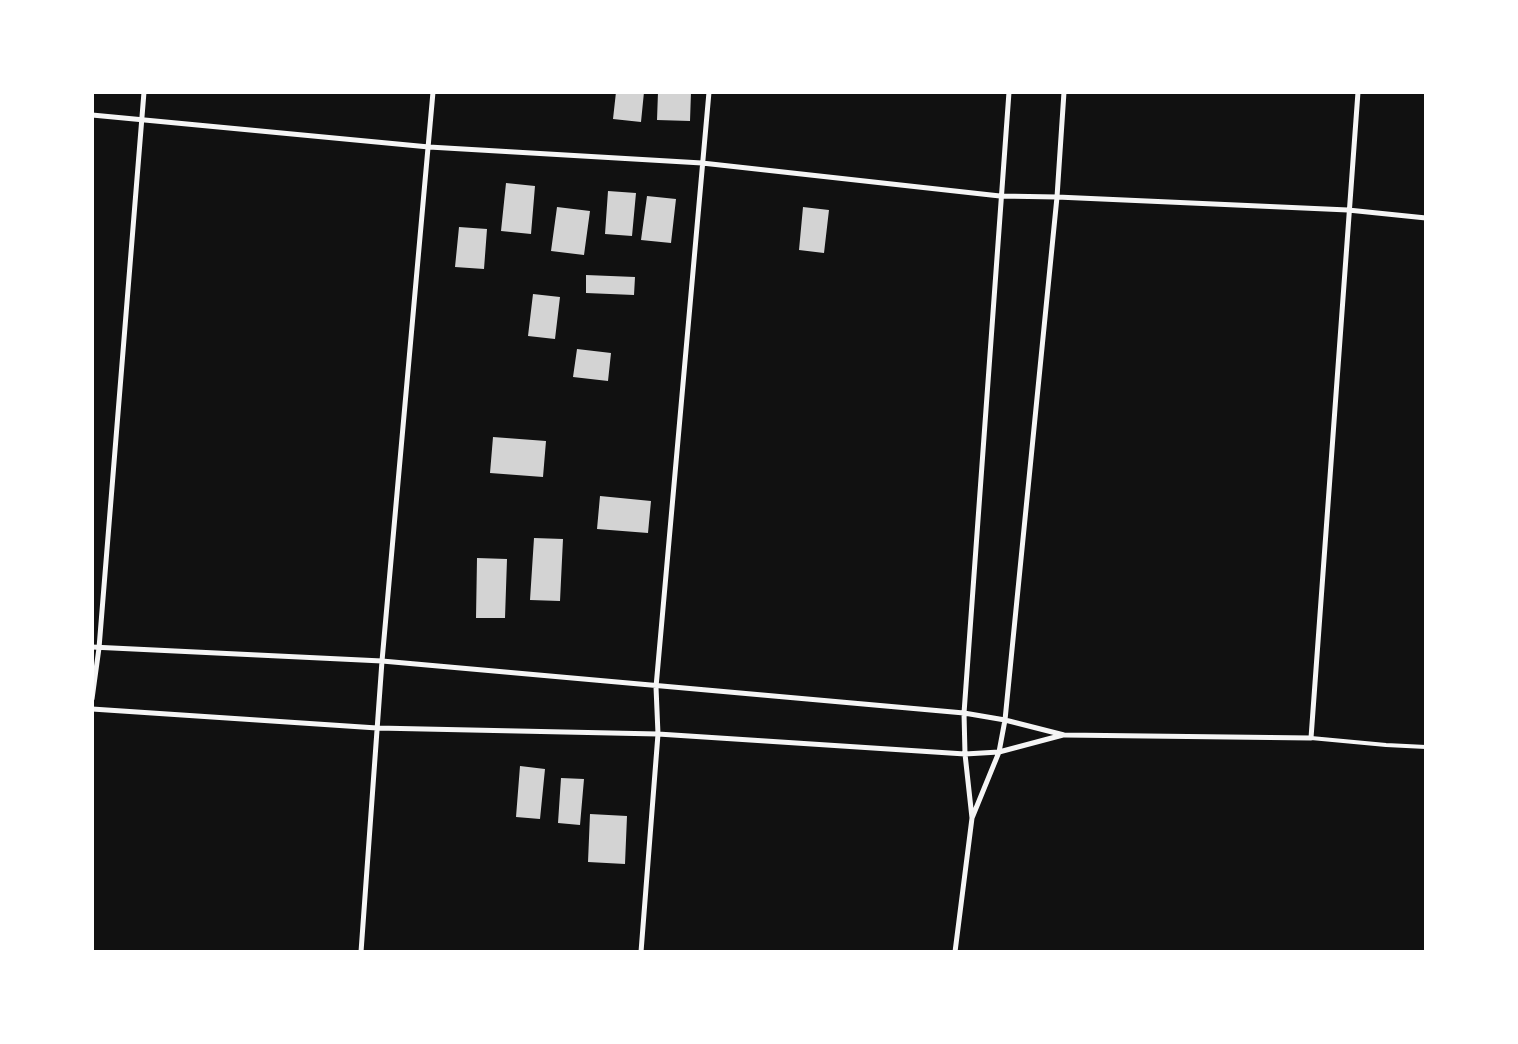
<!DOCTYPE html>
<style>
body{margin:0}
#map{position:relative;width:1518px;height:1044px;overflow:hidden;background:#111;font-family:Montserrat,sans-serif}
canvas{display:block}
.frame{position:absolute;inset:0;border:94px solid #fff;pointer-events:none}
</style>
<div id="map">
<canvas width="1518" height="1044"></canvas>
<div class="frame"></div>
</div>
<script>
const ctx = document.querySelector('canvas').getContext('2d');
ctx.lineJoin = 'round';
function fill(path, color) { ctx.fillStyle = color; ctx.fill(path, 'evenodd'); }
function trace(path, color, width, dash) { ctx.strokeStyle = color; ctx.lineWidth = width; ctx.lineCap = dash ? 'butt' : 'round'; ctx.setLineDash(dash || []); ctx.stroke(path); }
const building = new Path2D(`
 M616,92H644L641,122L613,119Z
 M658,92H691L690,121L657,120Z
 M506,183L535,186L531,234L501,231Z
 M608,191L636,193L632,236L605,234Z
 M647,196L676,199L671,243L641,240Z
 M557,207L590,211L584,255L551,251Z
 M803,207L829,210L824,253L799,250Z
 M459,227L487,229L484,269L455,267Z
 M586,275L635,277L634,295L586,293Z
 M533,294L560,297L555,339L528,336Z
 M577,349L611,353L608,381L573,377Z
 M493,437L546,441L543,477L490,473Z
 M600,496L651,501L648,533L597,529Z
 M534,538L563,539L560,601L530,600Z
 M477,558L507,559L505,618H476Z
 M520,766L545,769L540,819L516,817Z
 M561,778L584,779L580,825L558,823Z
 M590,814L627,816L625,864L588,862Z`);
const service = new Path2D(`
 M1311,738L1386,745L1426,747`);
const minor = new Path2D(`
 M92,115L429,147L702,163L1000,196L1057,197L1348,210L1426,218
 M92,647L382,661L964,713L1005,720L1064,735L1311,738L1358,92
 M92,699L99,648L144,92
 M92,709L377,728L658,734L965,754L999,752L1063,735
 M972,818L999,752L1005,720L1057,197L1064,92
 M361,952L382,661L433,92
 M641,952L658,734L656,687L709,92
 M955,952L972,818L965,754L964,713L1009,92`);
fill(building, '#d3d3d3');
trace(service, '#f5f5f5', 4);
trace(minor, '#f5f5f5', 5);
</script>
